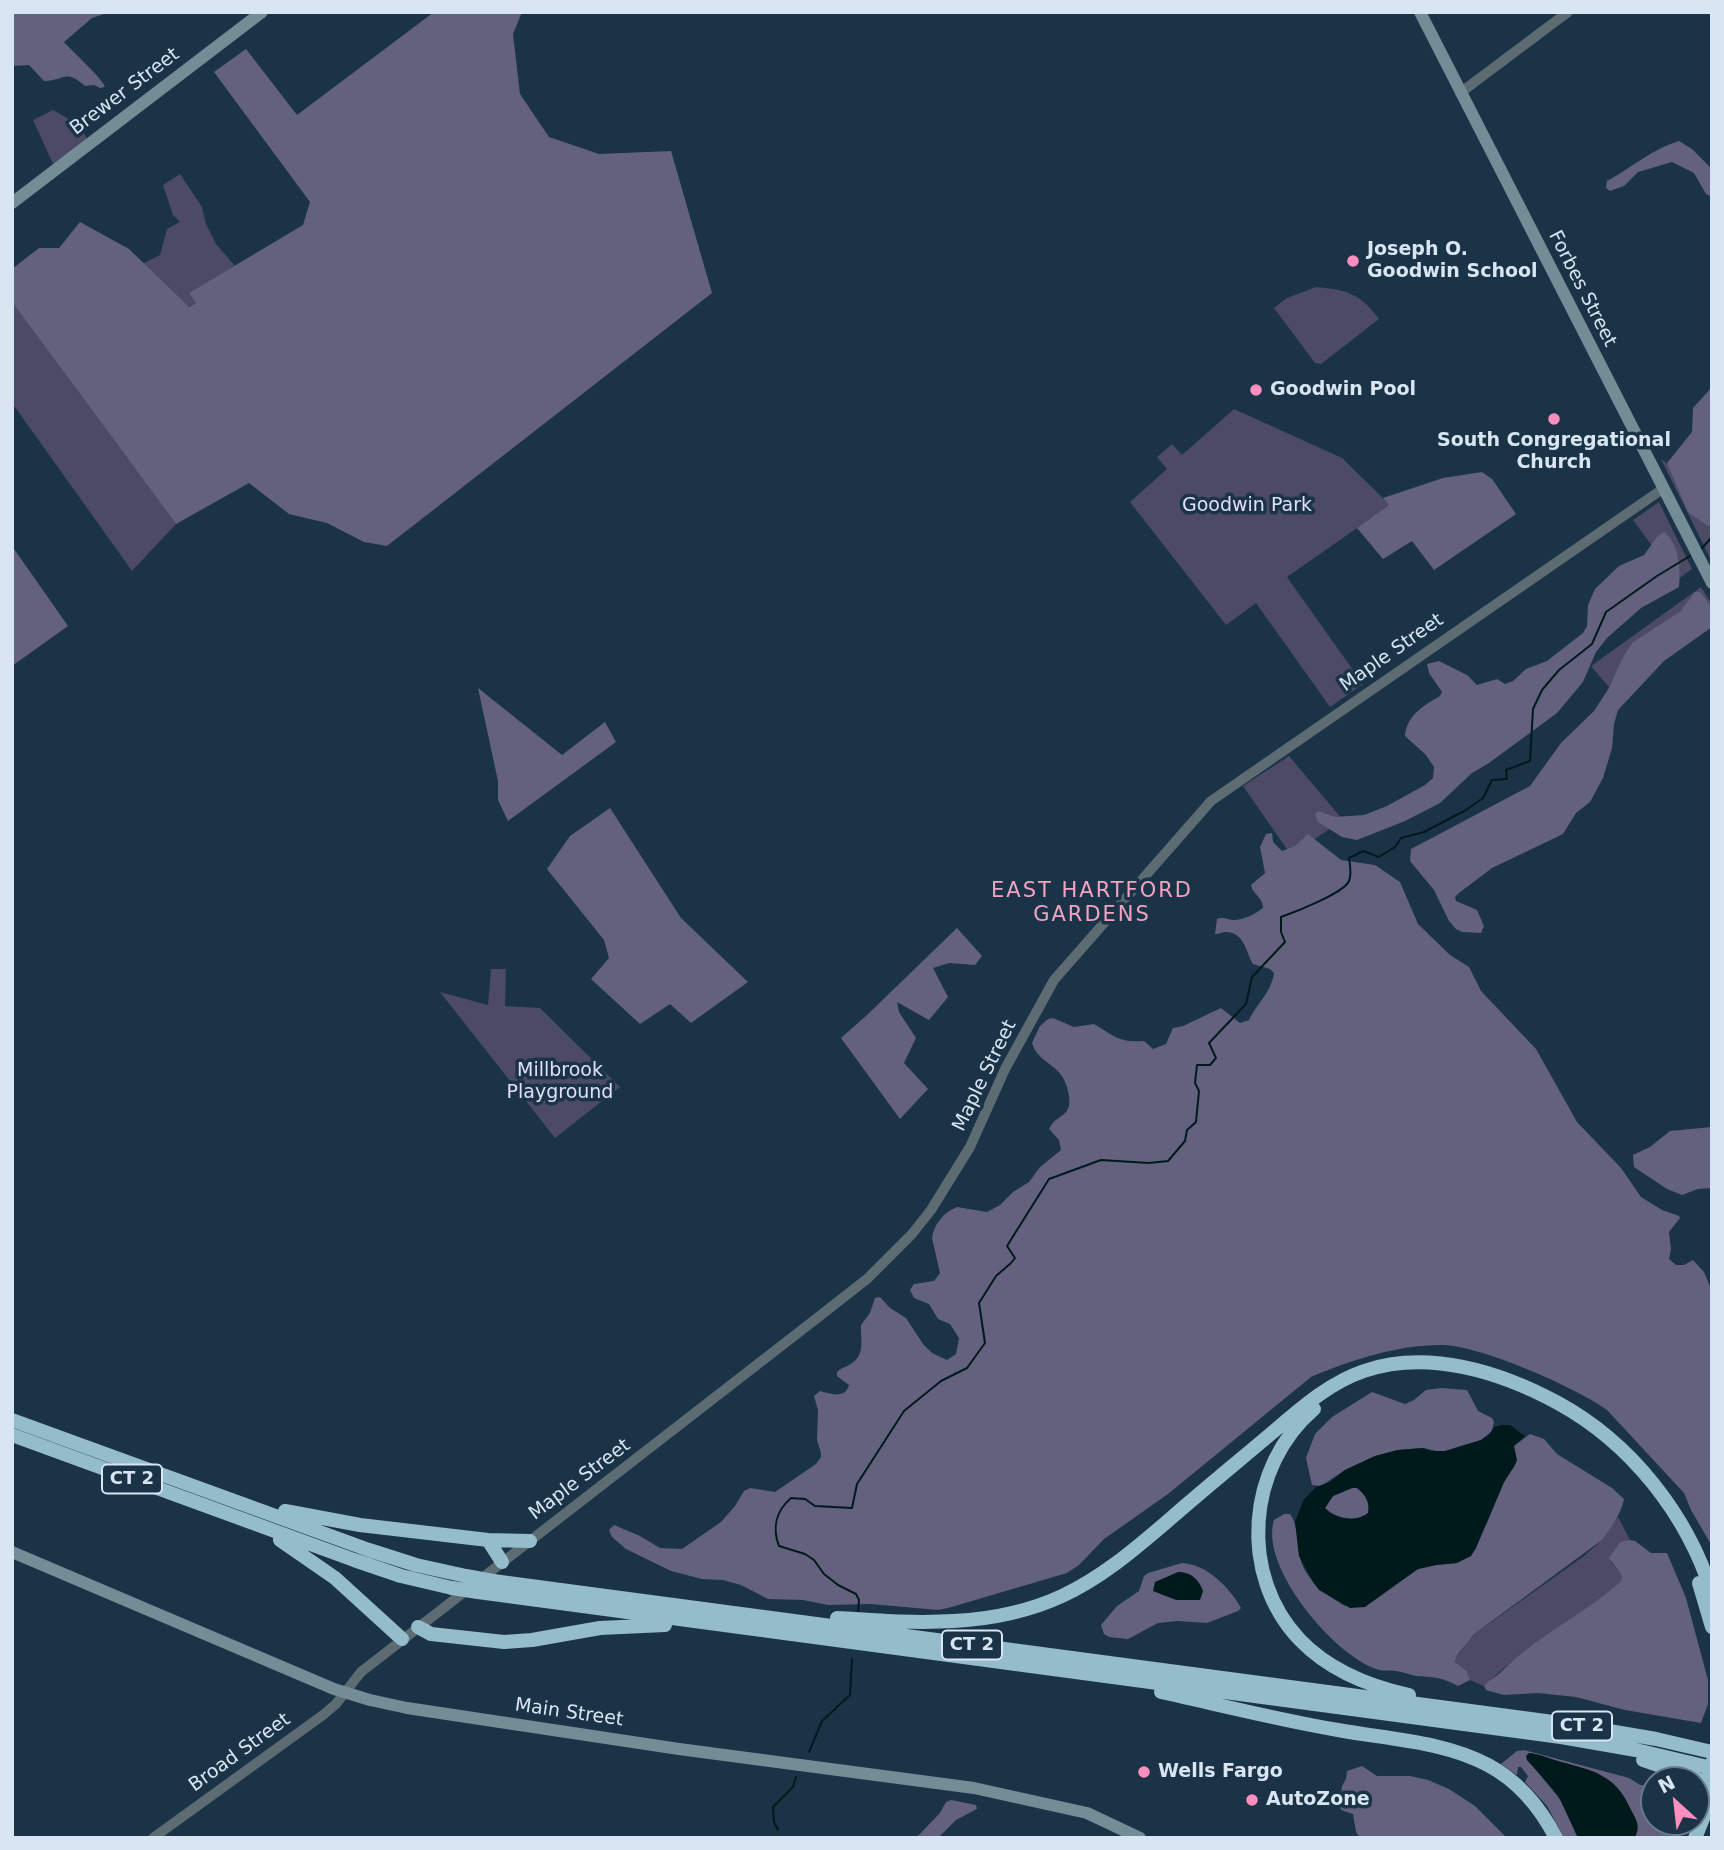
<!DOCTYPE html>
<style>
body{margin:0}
#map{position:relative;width:1724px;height:1850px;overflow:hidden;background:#1b3347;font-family:"DejaVu Sans",sans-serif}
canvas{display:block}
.frame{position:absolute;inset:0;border:14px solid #d8e6f3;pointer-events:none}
.north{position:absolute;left:1640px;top:1766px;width:70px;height:70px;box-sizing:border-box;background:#1b3347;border:2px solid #677b8c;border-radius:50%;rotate:333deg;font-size:19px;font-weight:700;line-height:28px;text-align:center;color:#d8e6f3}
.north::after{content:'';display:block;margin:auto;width:24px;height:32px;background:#fe8ebd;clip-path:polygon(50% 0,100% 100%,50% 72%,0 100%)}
</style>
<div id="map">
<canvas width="1724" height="1850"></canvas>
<div class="frame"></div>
<div class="north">N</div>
</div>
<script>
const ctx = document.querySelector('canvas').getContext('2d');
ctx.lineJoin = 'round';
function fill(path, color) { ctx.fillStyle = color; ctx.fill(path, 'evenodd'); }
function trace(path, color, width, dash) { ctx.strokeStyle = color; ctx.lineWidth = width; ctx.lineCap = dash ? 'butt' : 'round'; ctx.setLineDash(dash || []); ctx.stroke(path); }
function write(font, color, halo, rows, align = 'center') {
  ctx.font = font + ' "DejaVu Sans",sans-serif'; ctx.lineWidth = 7; ctx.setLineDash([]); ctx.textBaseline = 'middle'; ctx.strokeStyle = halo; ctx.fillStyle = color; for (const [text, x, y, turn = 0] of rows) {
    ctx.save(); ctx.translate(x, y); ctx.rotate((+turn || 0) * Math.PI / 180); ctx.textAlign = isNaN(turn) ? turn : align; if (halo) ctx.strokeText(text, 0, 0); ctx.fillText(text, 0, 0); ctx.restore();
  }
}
const green = new Path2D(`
 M53,110L79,125L88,140L54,166L33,120Z
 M180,174L202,207L206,224L216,244L235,266L189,293L196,303L188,307L142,264L160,255L167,229L180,222L173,215L163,185Z
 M1316,287C1347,290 1360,293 1379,319L1321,364L1315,363L1274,308L1287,298Z
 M12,302L176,524L132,571L12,403Z
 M1234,409L1342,458L1390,505L1287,577L1363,684L1330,707L1256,603L1226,625L1130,502L1167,469L1157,457L1172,444L1182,455Z
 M1661,459L1673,468L1712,515V562Z
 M1659,502L1692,569L1677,580L1633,520Z
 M1701,587L1712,604V625L1614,693L1591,666Z
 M1289,756L1343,820L1291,855L1243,786Z
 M491,969H506L505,1006L540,1008L620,1087L555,1138L440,992L488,1005Z
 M1618,1517L1630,1540C1619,1543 1611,1549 1611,1562L1622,1576L1621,1581L1606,1595L1506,1666L1484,1686L1470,1680L1467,1671L1455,1662C1458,1651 1468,1645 1473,1635L1584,1556L1602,1540L1608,1527Z`);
const forest = new Path2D(`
 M12,12H110L92,18L64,42C72,51 103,79 105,87L100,88L94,85L85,86C65,68 64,81 44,81L29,65L12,66Z
 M434,12H522L513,34L520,94L549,137L599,154L671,151L712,293L387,546L364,542L327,523L289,514L249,483L176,524L12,302V269L39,248H59L80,222L129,249L189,307L196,303L189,293L303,225L310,202L214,72L246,49L297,115Z
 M1679,141L1692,149L1712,169V197L1706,194L1694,173L1672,162L1638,172L1624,186L1610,191L1606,188L1607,181C1631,168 1652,149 1679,141Z
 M1712,387V524L1708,526L1688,512L1667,463L1692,432L1693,408Z
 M1482,472L1492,479L1516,514L1434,570L1412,541L1383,559L1357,528L1389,505L1383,498L1443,478Z
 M1664,532C1679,543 1681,570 1679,587L1641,608L1607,638L1596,652L1583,682L1557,713L1489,763L1472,773L1440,803L1405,821L1357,840L1342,837L1318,822L1315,815L1318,811L1335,817L1364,815L1387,806L1425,785L1433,778L1434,767L1426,755L1405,736C1407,715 1423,706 1440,696L1442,692L1429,673L1427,664L1439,661L1467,675L1477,685L1497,679L1505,684L1513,681L1526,669L1547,661L1583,633L1587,626L1588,605L1595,589L1619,566L1644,555L1657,537Z
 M12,546L68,626L12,666Z
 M1695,592H1700L1712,607V627L1664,661L1618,710L1614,724L1612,748L1603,778L1590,802L1576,813L1563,834L1492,868L1459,893L1455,897L1456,901L1477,910L1484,926L1481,933L1462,932L1456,929L1449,921L1434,890L1410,861L1411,849L1530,786L1561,743L1594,711L1609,688L1623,657L1632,643L1681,611Z
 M478,688L562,755L605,722L616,742L508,821L498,800V781Z
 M610,808L681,918L748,982L691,1023L670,1004L640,1024L591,979L609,958L604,940L547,869L570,836Z
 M1272,833L1273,842L1282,851L1295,846L1308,834L1341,860L1375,865L1400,882L1418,924L1450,955L1469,967L1481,991L1536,1049L1577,1122L1621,1168L1641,1197L1662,1210L1679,1216L1680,1218L1669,1232L1671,1249L1669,1259L1676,1265H1684L1693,1260L1704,1272L1712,1291V1546L1691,1510L1684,1493L1607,1410C1575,1387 1480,1345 1441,1345C1397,1345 1351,1360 1311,1377L1168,1494L1104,1539L1079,1565L1067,1573L948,1608L938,1610L871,1604L828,1605L803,1600L768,1599L741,1585L723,1580L702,1579L671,1571L626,1549L612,1537L609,1530L614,1525L640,1536L660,1548L682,1549L721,1522L735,1506L744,1491L750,1488L775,1492L816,1464L821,1457V1453L817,1440L818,1410L814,1396L820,1391C831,1394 845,1399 849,1385L837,1376V1372C842,1367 847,1367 852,1363C866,1354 860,1338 861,1325L870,1313L875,1298L880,1297L890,1308L906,1318L923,1344L932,1353L947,1360L956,1354L959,1338L950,1324L938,1319L929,1304L914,1298L910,1290L914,1284L934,1281L940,1273L932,1238C934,1224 944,1212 957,1207L987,1212L1000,1205L1013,1192L1029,1182L1040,1167L1061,1150L1059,1140L1049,1129C1055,1117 1063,1118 1068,1109C1072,1101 1067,1084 1062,1076C1053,1063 1037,1060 1032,1043L1040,1026L1048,1019L1053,1018L1074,1027L1094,1024C1113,1035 1118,1043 1144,1041L1153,1049L1166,1044L1173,1028L1183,1026L1221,1008L1240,1023L1249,1020C1257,1003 1271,993 1274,973L1270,969L1253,964C1246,953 1245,933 1227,932C1223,932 1219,934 1215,934L1217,919C1225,916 1227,920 1235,920C1246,919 1255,914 1263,908C1263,897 1253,895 1251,885L1265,873L1260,847L1266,834Z
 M957,928L982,956L975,965L949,963L933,968L948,997L929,1020L897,1002L899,1012L916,1038L904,1063L928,1089L900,1119L841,1038L867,1015Z
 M1712,1127V1188L1698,1189L1682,1195L1667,1189L1634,1167L1633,1155L1650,1147L1670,1131Z
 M1441,1388L1467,1390L1478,1411L1492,1418L1494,1422L1492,1431L1481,1440L1441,1452L1423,1448L1398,1450L1375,1456L1345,1470L1321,1486L1312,1485L1306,1458L1315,1434L1332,1417L1372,1392L1405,1404L1414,1400L1426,1390Z
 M1530,1434L1544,1439L1557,1454L1612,1488L1624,1499C1621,1514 1611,1527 1602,1540L1473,1635C1468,1645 1457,1651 1455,1662L1467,1671L1470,1680L1458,1686C1439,1676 1436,1678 1417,1676C1410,1675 1403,1672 1396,1671C1390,1670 1384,1671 1379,1670C1335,1657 1259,1567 1274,1520L1284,1514H1290C1298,1525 1297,1538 1299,1552C1302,1578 1325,1594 1345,1606L1389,1588L1418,1569L1436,1565L1457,1563L1486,1525L1504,1482L1515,1465L1514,1446Z
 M1352,1488H1357C1365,1494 1370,1502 1368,1513C1356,1523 1335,1518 1325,1508L1333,1496Z
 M1630,1540L1635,1541L1651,1553H1667L1686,1598L1708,1680V1704L1701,1723L1625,1710L1576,1697L1538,1693L1504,1695L1486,1690L1484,1686C1489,1680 1496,1677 1501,1672C1536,1636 1584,1615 1621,1581L1622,1576L1609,1558L1620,1542Z
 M1182,1563C1207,1564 1230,1588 1241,1608L1238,1611L1207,1623L1178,1621L1158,1623L1128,1639L1109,1637L1104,1634L1101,1625L1117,1606L1139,1591L1144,1576L1148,1573Z
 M1524,1750L1629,1778L1640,1785L1654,1786V1822H1660L1662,1826L1667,1822H1681L1674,1838H1635C1639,1823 1636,1820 1630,1808C1614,1770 1570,1766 1535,1754L1537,1771L1562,1802L1578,1838H1564L1547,1806L1525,1782L1528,1776L1521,1767H1518L1517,1775L1501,1764L1517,1751Z
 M1362,1766L1377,1776H1410L1428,1780L1449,1789L1475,1806L1507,1838H1360L1356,1832L1353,1814L1341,1810L1340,1807L1342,1786L1346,1779L1347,1771Z
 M951,1800L976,1805L977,1809L956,1820L938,1838H916L940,1813L946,1802Z`);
const water = new Path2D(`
 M1501,1425H1510L1525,1436L1514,1446L1517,1460L1515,1465L1504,1482L1476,1548L1471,1556L1457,1563L1436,1565L1418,1569L1365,1607L1350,1608L1319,1590L1313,1582L1299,1556L1295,1522L1304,1499L1316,1487L1330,1482L1345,1470L1375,1456L1398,1450L1423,1448L1431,1451H1446L1481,1440L1489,1435L1494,1427ZM1352,1488H1357C1365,1494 1371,1503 1368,1513C1356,1523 1334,1519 1325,1508L1333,1496Z
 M1178,1572C1192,1572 1199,1580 1203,1591L1200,1600H1176L1153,1591L1155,1582Z
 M1529,1753C1540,1754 1550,1759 1561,1762C1592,1770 1616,1775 1630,1808C1636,1820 1641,1824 1635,1838H1578L1558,1795L1527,1760L1526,1756Z`);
const stream = new Path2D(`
 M1712,490V499
 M1701,549L1712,537
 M858,1612L859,1600L856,1594L838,1585L824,1574L814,1560L805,1554L779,1546C772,1528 776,1511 791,1498L805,1499L815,1506L852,1508L857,1484L904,1411L941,1381L967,1368L985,1343L979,1303L996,1276L1011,1263L1015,1258L1007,1246L1049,1179L1101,1160L1149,1163L1168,1161L1185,1141L1187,1130L1196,1122L1199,1091L1195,1083L1197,1065H1210L1216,1058L1209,1043L1246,1004L1252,977L1285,942L1281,932V917C1295,912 1344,893 1349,881C1352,874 1350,865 1349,858L1363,851L1379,857L1395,847L1401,838L1424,832L1466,810L1483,798L1492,780L1507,779L1506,770L1530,761L1533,709L1542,690L1559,670L1592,644L1606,612L1657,576L1690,556
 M809,1752L822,1721L850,1695L852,1659
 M778,1830L774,1822L773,1807L793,1787L796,1777`);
const tertiary = new Path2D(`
 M1460,93L1568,12
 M153,1838L323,1715L336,1704L361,1672L812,1322L867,1279L912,1234L931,1210L970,1147L1005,1069L1054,980L1211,801L1664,488`);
const secondary = new Path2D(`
 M1420,12L1712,583
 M12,203L262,12
 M12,1552L334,1689L370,1700L407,1708L679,1749L974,1788L1087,1813L1140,1838`);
const motorway = new Path2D(`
 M1314,1409C1247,1466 1238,1575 1300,1640C1329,1670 1368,1686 1409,1695
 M12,1420L369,1550L416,1565L466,1576
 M12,1435L354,1560L401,1576L452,1588
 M285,1511L360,1525L488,1540L530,1541
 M280,1540L335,1578L402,1639
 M488,1540L502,1562
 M493,1581L1568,1724L1656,1739L1712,1752
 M1699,1583L1712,1627
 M478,1592L1561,1737L1636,1750L1712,1768
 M837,1618C913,1623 991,1629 1062,1596C1103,1577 1136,1548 1170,1519C1202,1491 1235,1464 1267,1437C1297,1412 1326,1384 1364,1371C1428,1349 1501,1372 1558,1403C1631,1443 1687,1514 1712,1593
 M418,1627L431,1634L504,1642L532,1640L600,1628L665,1625
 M1161,1692C1220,1705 1279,1720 1338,1730C1387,1739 1443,1741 1488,1765C1518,1781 1540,1807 1556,1838
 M1643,1760L1712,1784
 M1695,1838L1712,1796`);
const motorwayBridge = new Path2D(`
 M466,1576L493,1581
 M452,1588L478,1592
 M1700,1804L1712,1763`);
const markers = [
 [1353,261,7,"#fe8ebd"],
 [1256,390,7,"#fe8ebd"],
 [1554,419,7,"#fe8ebd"],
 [1144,1772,7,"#fe8ebd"],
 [1252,1800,7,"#fe8ebd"]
];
const shields = [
 [132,1479,60],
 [972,1645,60],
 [1582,1726,60]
];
const shieldNames = [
 ["CT 2",132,1479],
 ["CT 2",972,1645],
 ["CT 2",1582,1726]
];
const streetNames = [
 ["Brewer Street",125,92,-37],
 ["Forbes Street",1582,289,63],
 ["Maple Street",1392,653,-35],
 ["Maple Street",985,1076,-64],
 ["Maple Street",580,1480,-37],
 ["Main Street",569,1713,8],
 ["Broad Street",240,1753,-36]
];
const poiNames = [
 ["Joseph O.",1367,250],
 ["Goodwin School",1367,272],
 ["Goodwin Pool",1270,390],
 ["South Congregational",1554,441,"center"],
 ["Church",1554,463,"center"],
 ["Wells Fargo",1158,1772],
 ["AutoZone",1266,1800]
];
const parkNames = [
 ["Goodwin Park",1247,506],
 ["Millbrook",560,1071],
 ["Playground",560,1093]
];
const neighbourhoodNames = [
 ["EAST HARTFORD",1092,892],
 ["GARDENS",1092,916]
];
fill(green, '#4c4a64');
fill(forest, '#64617e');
fill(water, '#001a1c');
trace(stream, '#001a1c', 2);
trace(tertiary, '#5c6c72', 10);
trace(secondary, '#738c96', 12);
trace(motorway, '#95bccb', 14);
trace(motorwayBridge, '#95bccb', 14);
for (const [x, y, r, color] of markers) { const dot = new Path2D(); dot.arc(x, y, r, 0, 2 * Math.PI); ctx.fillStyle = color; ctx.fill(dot); trace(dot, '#1b3347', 2.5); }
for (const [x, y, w] of shields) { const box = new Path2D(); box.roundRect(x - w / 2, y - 14.5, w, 29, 5); ctx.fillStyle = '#1b3347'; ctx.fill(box); trace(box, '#d8e6f3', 2); }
write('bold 18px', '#d8e6f3', null, shieldNames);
write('19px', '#d8e6f3', '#1b3347', streetNames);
write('bold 19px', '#d8e6f3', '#1b3347', poiNames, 'left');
write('19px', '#e0dff5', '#1b3347', parkNames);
ctx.letterSpacing = '2px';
write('21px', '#f1a3c2', '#1b3347', neighbourhoodNames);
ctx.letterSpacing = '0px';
</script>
